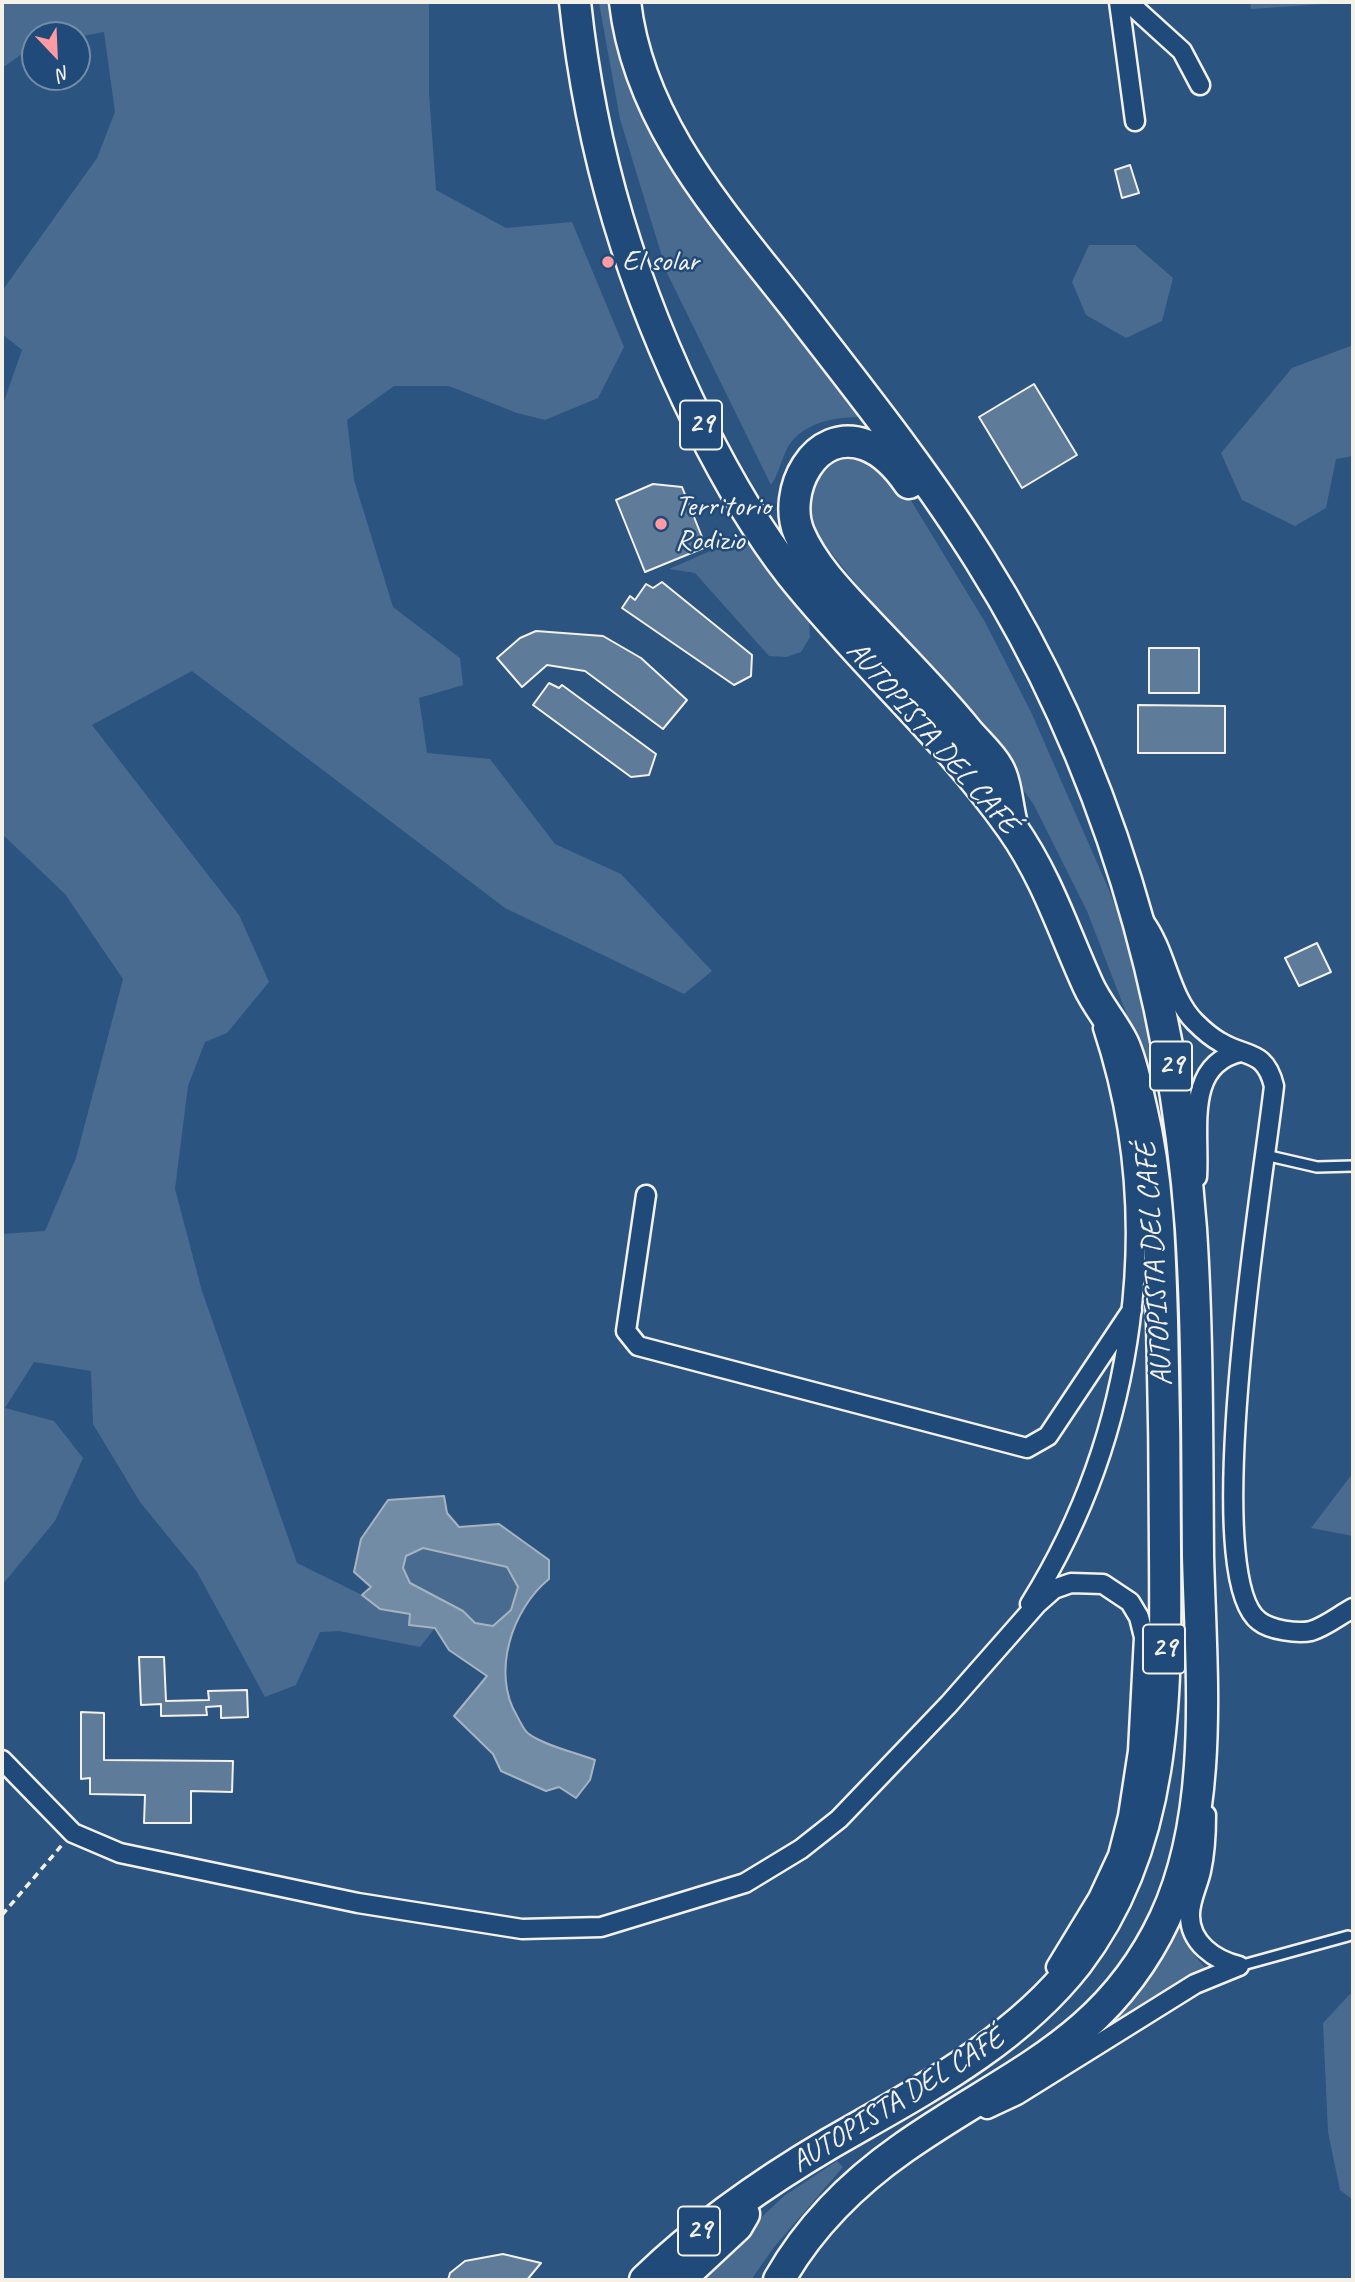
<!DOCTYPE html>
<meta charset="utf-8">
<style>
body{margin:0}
#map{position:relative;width:1355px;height:2282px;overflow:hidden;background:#2c5481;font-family:Caveat,sans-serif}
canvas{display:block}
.frame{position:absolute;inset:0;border:4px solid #f4f1e8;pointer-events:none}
.north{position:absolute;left:21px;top:21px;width:70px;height:70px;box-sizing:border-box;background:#1f4a7a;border:2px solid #748da6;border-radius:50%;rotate:157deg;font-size:19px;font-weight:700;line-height:28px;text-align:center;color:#f4f1e8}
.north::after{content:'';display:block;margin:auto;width:24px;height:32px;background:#ff9aa2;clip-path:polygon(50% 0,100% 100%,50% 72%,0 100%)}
</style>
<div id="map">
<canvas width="1355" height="2282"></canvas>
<div class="frame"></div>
<div class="north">N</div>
</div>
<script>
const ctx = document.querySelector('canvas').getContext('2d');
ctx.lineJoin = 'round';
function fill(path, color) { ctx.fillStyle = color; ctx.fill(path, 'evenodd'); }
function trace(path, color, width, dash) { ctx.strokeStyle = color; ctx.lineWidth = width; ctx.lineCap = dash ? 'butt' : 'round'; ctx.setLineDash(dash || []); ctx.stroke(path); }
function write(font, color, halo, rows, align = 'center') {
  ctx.font = font + ' Caveat,sans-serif'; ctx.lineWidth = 5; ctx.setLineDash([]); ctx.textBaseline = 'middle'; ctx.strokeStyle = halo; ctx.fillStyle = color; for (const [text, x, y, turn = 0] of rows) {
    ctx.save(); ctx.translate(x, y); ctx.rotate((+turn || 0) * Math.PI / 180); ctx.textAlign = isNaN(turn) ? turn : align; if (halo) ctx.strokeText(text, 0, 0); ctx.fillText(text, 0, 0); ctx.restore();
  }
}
const green = new Path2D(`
 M2,2H429V93L436,190L506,228L572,222L624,347L598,398L545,420L517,413L449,386H394L347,420L354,480L393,607L460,658L463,685L419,698L427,753L490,759L555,844L621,874L712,971L684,994L505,908L192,671L92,725L239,915L269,982L227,1033L205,1042L188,1086L175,1189L202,1291L297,1563L362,1595L380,1609L411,1614L410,1625L435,1628L420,1647L339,1631L320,1632L296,1685L265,1697L197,1572L140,1502L93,1424L91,1371L34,1362L5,1408L54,1421L83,1458L55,1521L2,1585V1234L45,1231L76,1158L123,979L65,894L2,834V407L22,350L2,334V291L97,158L115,112L104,32L77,37L35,35V45L2,68Z
 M611,2L645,113L864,417C839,417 810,420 792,441C782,453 780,473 771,485L667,273L620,119L599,3Z
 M1250,2H1353L1251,9Z
 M1089,245H1135L1173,278L1162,321L1126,338L1086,315L1072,282Z
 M1353,345V456L1336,459L1326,508L1295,526L1242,500L1221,453L1292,368Z
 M854,453L896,476L985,622L1031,712L1109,890L1141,974L1164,1069L1148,1070L1087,911L1034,805L966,709L872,604L810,526L807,486L833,457Z
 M754,532L808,605L810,637L801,652L786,657L769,656L695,573L669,569Z
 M1353,1473V1536L1311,1528Z
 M423,1548L507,1567L518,1587L511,1610L493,1626L475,1623L463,1611L410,1583L403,1568L406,1556Z
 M1185,1903C1181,1931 1187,1951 1208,1970L1121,2021L1114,2019Z
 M1350,1994L1353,1995V2200L1340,2190L1328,2132L1323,2023Z
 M837,2161L843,2167L774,2247L751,2280H695L784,2196Z`);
const water = new Path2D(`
 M444,1496L447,1513L459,1527L499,1524L549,1560V1579C512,1609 491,1673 517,1716C520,1721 524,1731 529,1734C543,1745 577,1753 595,1760L590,1780L576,1798L559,1787L546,1791L501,1771L493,1754L454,1716L487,1676L449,1650L435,1628L409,1625L410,1614L380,1609L362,1595L371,1587L354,1572L361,1539L388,1500ZM423,1548L507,1567L518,1587L511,1610L493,1626L475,1623L463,1611L410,1583L403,1568L406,1556Z`);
const building = new Path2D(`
 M1130,165L1139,193L1122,198L1115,170Z
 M1034,384L1077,455L1022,488L979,417Z
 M653,484L682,487L706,547L645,572L616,500Z
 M662,582L752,655L751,676L734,685L622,608L630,596L635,600L646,584L653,588Z
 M536,631L603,636L641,658L687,700L663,729L585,671L547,665L522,687L497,658L520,638Z
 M1149,648H1199V693H1149Z
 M549,683L559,688L562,685L656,754L649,775L631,777L533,705Z
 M1138,705L1225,706V753H1138Z
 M1317,943L1331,972L1299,986L1285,958Z
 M139,1657H164L166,1701L209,1700L208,1691L247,1690L248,1717L221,1718V1706L206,1707L207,1715L161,1716V1704L141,1705Z
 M81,1712L104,1713V1760L233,1761L232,1792L191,1791V1823H144L145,1795L90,1794V1778L81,1779Z
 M503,2254L541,2263L527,2280H448L450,2273L465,2261Z`);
const path = new Path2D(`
 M2,1915L62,1845`);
const service = new Path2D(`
 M1265,1155L1317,1167L1353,1166
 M1239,1966L1348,1936`);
const minor = new Path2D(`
 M1119,2L1135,121
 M1128,2L1182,51L1200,85
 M1144,921C1167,952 1169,996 1195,1022C1202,1029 1211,1037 1220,1042C1246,1058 1265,1049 1274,1086C1265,1170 1197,1574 1259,1621C1270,1630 1298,1634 1311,1631C1325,1627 1340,1615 1353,1608
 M1197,1177C1200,1131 1184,1064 1241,1052
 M646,1195L626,1331L638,1346L1027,1448L1048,1436L1132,1310
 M1030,1604C1136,1434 1166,1219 1103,1028
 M2,1760L73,1833L120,1853L358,1903L522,1929L601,1927L745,1883L801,1849L839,1819L949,1704L1037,1604L1054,1589L1071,1583L1103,1584L1130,1602L1139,1617L1144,1637L1138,1751L1128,1816L1118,1855L1098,1898L1056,1967
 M1206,1815C1206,1834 1205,1853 1201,1871C1198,1885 1190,1900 1190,1914C1189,1943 1215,1960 1239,1966
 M987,2109L1017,2095L1195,1984L1239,1966`);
const trunk = new Path2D(`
 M575,2C591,154 632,288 700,425C726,477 755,528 791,574C861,662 947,736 1012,828C1047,878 1063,930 1088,985C1097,1005 1113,1023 1123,1043C1132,1062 1136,1086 1141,1107C1158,1178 1160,1249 1162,1321C1164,1397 1165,1474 1165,1550C1166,1693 1169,1843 1077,1963C1013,2045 917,2093 829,2144C763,2183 700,2227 645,2280
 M625,2C639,127 729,221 803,317C864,396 927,475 980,560C1106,760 1174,994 1191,1229C1198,1337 1197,1447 1198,1556C1201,1672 1215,1811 1165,1918C1106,2044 1008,2074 903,2148C853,2183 809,2227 779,2280
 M909,483C898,467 885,452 866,445C814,426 782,492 799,533C814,568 845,598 870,625C903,660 937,694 967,731C977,743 991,755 998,768C1006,782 1007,804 1011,820
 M679,2280L737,2226L744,2214`);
const markers = [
 [608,262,7,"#ff9aa2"],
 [661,524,7,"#ff9aa2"]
];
const shields = [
 [701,425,42],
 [1171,1066,42],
 [1164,1649,42],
 [699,2231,42]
];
const shieldNames = [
 ["29",701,425],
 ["29",1171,1066],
 ["29",1164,1649],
 ["29",699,2231]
];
const poiNames = [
 ["El solar",622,262],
 ["Territorio",675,507],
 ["Rodizio",675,541]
];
const streetNames = [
 ["AUTOPISTA DEL CAFÉ",932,738,49],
 ["AUTOPISTA DEL CAFÉ",1155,1264,-94],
 ["AUTOPISTA DEL CAFÉ",898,2101,-32]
];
fill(green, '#496b90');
fill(water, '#738ca6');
trace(water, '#a7b4c0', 2);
fill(building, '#5e7b9a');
trace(building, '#f4f1e8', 2);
trace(service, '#f4f1e8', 14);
trace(minor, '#f4f1e8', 23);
trace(trunk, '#f4f1e8', 35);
trace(path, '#f4f1e8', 3.5, [7, 5]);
trace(service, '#1f4a7a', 9);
trace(minor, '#1f4a7a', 18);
trace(trunk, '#1f4a7a', 30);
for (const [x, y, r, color] of markers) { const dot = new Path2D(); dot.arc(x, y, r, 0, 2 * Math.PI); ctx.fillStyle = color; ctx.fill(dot); trace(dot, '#1f4a7a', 2.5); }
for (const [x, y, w] of shields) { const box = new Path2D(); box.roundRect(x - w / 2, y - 24.5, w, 49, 5); ctx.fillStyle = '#1f4a7a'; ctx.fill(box); trace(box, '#f4f1e8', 2); }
write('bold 28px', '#f4f1e8', null, shieldNames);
write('30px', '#f4f1e8', '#1f4a7a', poiNames, 'left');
write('30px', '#f4f1e8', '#1f4a7a', streetNames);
</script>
